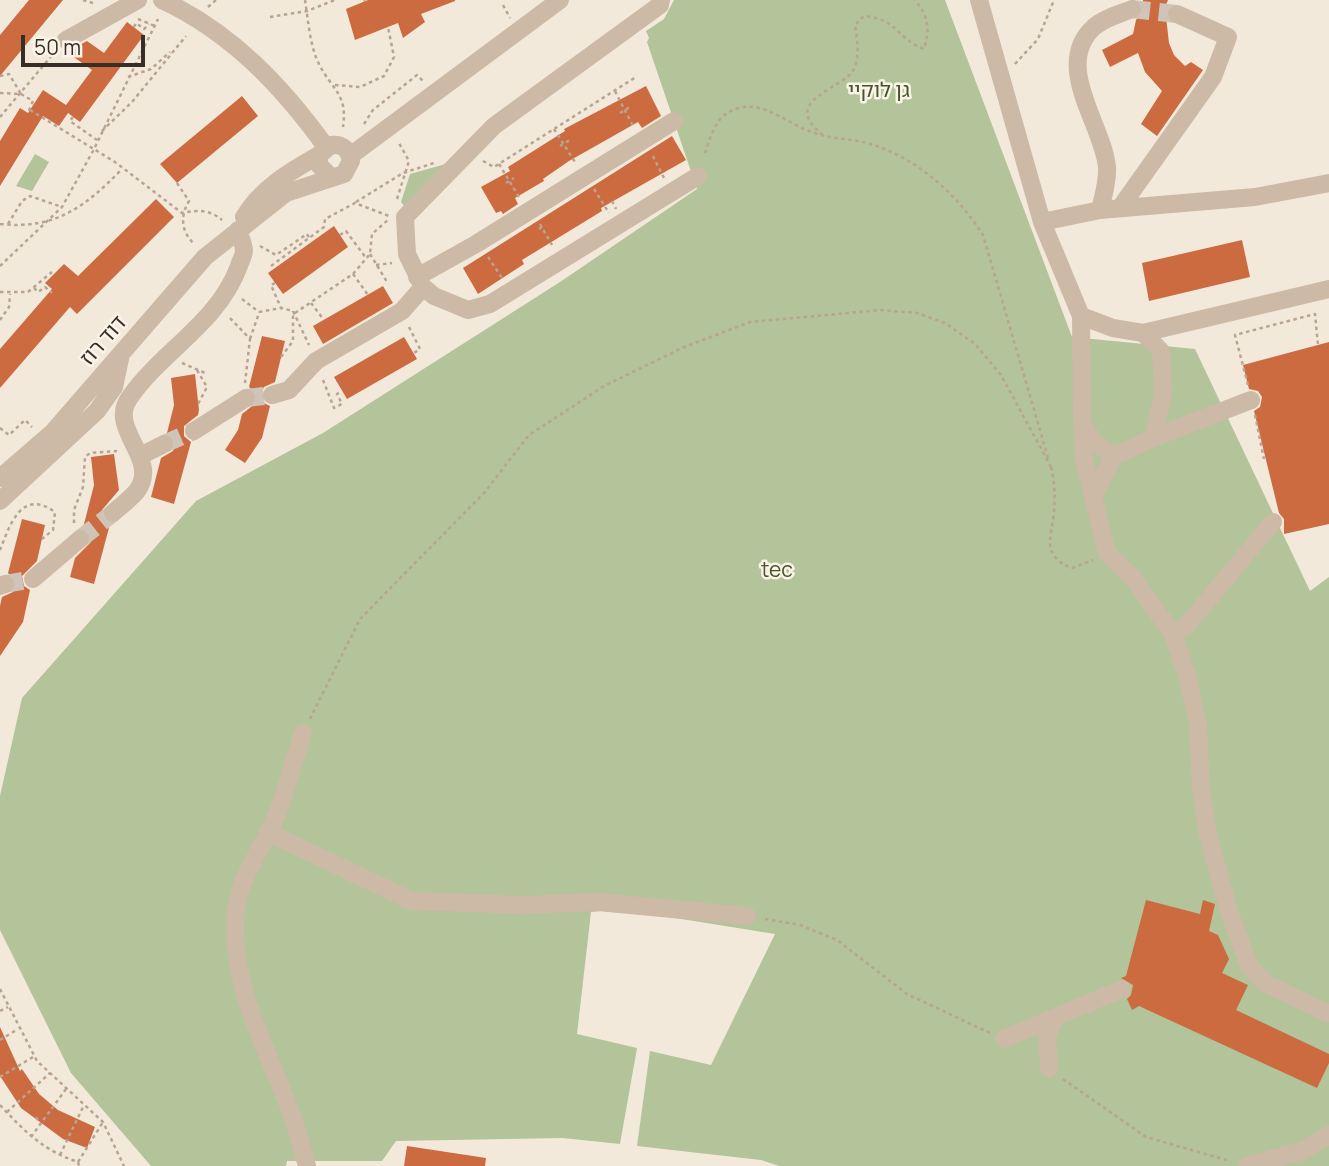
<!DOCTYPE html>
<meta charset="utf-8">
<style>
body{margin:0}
#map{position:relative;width:1329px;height:1166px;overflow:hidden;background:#f3e9db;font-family:Manrope,sans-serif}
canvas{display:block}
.scale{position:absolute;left:21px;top:35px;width:124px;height:32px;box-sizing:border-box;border:4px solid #382e28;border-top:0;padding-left:9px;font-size:21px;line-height:24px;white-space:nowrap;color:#382e28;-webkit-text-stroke:5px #faf3e8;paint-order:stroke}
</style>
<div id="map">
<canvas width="1329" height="1166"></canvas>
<div class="scale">50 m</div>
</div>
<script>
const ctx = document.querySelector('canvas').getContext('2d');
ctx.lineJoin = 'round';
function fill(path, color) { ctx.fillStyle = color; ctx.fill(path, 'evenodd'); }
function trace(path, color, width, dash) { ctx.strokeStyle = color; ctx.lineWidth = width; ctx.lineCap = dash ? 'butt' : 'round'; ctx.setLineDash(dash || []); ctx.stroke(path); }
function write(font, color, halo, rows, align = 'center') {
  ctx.font = font + ' Manrope,"Noto Sans Hebrew",sans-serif'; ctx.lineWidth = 5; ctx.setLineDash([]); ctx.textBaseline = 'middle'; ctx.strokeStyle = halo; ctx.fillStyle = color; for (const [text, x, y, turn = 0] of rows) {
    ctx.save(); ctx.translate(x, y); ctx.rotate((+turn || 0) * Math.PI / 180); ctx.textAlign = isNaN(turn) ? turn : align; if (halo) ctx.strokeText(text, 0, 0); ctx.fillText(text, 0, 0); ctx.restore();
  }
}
const green = new Path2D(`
 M674,0H945L1072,337L1195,349L1310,591L1329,577V1166H779L761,1160L637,1146L650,1051L711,1065L775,934L619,909L591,912L577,1034L637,1048L620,1144L563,1138L396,1141L382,1161H287L286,1166H151L71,1073L0,930V796L22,698L196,501L323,433L560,282L697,189L647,42L649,38L646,31L664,19Z
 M35,154L49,162L32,191L16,186Z
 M456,161L406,208L401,202L410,174Z`);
const building = new Path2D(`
 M29,0H63L0,76V35Z
 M368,0H455V1L421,14L425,22L403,38L398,23L355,40L346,9Z
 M1143,0H1168L1162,14L1166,17L1169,43L1174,55L1185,66L1191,62L1203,70L1157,136L1141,124L1162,91L1145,72L1138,53L1110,67L1102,50L1133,34L1136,20L1143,11Z
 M127,22L144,35L80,122L68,113L59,126L43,116L0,186V141L20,108L28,113L43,90L66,105L92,70L68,53L70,50L87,41L104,53Z
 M646,86L661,116L642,128L638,122L569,161L543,179L544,181L515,198L518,204L503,214L501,211L496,213L481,187L510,171L508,167L565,131L564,129Z
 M242,96L258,116L177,183L160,164Z
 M672,136L686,160L601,208L602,211L522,260L524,264L478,294L463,268Z
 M156,199L174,217L77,314L70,307L0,388V349L52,289L45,283L64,264L78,276Z
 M334,226L348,247L283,294L268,273Z
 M1242,240L1250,277L1149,301L1142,263Z
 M383,286L393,303L323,344L313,326Z
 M262,336L285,341L275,382L264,387L261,393L264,403L270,406L262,438L245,463L225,450L238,430L242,414L256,403V393L249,387Z
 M404,337L417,359L347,399L334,377Z
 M1329,342V524L1284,534V519L1279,513L1254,411L1260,407L1262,397L1258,391L1249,389L1243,365Z
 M195,374L199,410L198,415L184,426V436L191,442L174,504L151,497L161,458L173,451L175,445L174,438L167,433L174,405L171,378Z
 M114,454L119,490L102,510L104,520L110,524L94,584L70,577L75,558L91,542L89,532L83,528L94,485L91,457Z
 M22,519L45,525L37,561L22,576L24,586L30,590L23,622L0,656V606L2,597L13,592L16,586L15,579L8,573Z
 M1146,900L1200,914L1203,900L1215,904L1209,931L1218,935L1229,959L1222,973L1248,985L1236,1010L1329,1054V1063L1317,1088L1139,1006L1132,1010L1127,999L1131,995L1133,985L1121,978L1126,976Z
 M0,1027L20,1071L22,1069L39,1094L58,1110L95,1127L87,1148L63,1139L21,1108L0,1076Z
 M407,1146L486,1158L485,1166H404Z`);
const minorTunnel = new Path2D(`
 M1132,9L1177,14
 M246,398L272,395
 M164,444L194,431
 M80,539L113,513
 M5,584L33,579`);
const path = new Path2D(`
 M83,0L96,4
 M305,0C308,19 310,47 319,64C332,90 348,94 343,127
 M364,0L365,1
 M503,5L510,18
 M208,7L216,0
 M270,17L307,11L335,0
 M138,19L155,26
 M134,27L136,23L144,29L149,24
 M1015,64L1038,39L1054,0
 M0,76L9,74L21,94
 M128,77L151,69L170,52
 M335,85L360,87L384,76L394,57L388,27
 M615,91L634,128
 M0,93L21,94L33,101L28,113
 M30,110L115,162L182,213C198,210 209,209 222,220
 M620,113L630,107
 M0,117L54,53
 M73,117L70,121L97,140
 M364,124L373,110L417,75L423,81
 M554,129L575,162
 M102,131L132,102L186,36
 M823,135C778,100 843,90 854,69C860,56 857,38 855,25L864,16C898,19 897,39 924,49C930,29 929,17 915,0
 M560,146L570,140
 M705,153C710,139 715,119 729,112C758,96 783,121 809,131C828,139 847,138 867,143C915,156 957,194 983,235L1049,461
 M653,156L664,178
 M483,161L494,167L636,77
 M499,164L519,197
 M177,183L189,201C180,216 181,231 194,244
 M506,183L514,178
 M594,189L609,213
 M397,199L409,161L399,143
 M612,201L616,209
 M356,202L403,173L434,163
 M0,224C56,230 86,206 122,169
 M8,224L22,201L30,196L62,207
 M540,224L552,245
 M539,229L545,225
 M340,235L346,231L366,258
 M260,246L276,255L307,234L309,238
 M370,254L387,282
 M488,257L502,278
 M376,265L392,263
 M0,266L62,207L93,151L158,19
 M271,266L324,227L325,219L355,203L389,216
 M353,274L368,295
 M275,283L271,285L281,308
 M34,288L38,292L45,287L52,293
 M0,292H28L52,272
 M242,299L259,312
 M311,303L324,320
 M259,312L281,308L293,311L309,345
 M295,313L353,274L370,254L372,234L389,219
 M230,318L250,339L245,383
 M0,320L9,307L10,294
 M409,327L420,349L414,353
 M250,339L259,313
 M281,357L293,341V311
 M182,363L205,373
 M197,370L207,387L198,404
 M323,380L334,408L342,404L337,394L342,391
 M1248,385L1235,335L1315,314L1318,345
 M1255,415L1264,459
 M0,428L9,435L25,420L32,427
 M1051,467C1055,483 1055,497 1054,512C1051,539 1041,556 1072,568L1093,560
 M74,523V510L83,487L85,457L90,453L117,451
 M0,550C10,525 21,488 55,512L53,530L42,539
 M310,719L360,619L484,493L529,435L604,386L682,348L750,322L880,310L917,313L945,323L975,344L1001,375L1051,467
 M765,919L800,925L837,940L907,994L990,1033
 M0,989L37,1061L103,1122L124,1166
 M0,1011L8,1007
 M0,1040L18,1029
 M0,1077L33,1057
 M1063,1079L1146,1137L1230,1161
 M0,1105C24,1131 44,1151 78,1162L79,1166
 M7,1112L50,1073
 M36,1117L40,1124
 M31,1137L66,1089
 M60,1155L84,1105
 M78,1162L103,1122`);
const minor = new Path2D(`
 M162,0C231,32 282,86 326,147
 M661,0L660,5L494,126L405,217L407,254L423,287L434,296L468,310L490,304L698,176
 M979,0L1042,222L1100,210L1255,197L1329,183
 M66,40L138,0
 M350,156L560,0
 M1120,208L1213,77L1228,37L1177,14
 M1100,210C1103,196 1108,182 1107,167C1103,125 1053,66 1093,28C1102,19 1120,14 1132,9
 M244,217C261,188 291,171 319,155
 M1042,222L1081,316L1113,328L1143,333L1329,289
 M417,277L476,244L674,121
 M1081,316L1082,423L1095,443L1114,456
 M272,395L289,390L316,361L402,311L423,287
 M1082,423L1084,459L1107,553L1131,576L1173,634L1187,675L1198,725L1201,790L1208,835L1229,911L1249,966L1265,983L1329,1014
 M194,431L246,398
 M1153,438L1251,400
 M140,456L164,444
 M0,478L53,432L205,257L286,193L344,174L351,161C349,149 342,144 331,145L319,155V165L330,176
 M1095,492L1114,456L1153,438L1163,394L1161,351L1143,333
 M0,501L97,411L114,387L120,359
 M113,513C121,506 130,499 137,491C161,458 106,429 130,397C163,350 218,323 239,266C240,262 244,255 244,251C244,245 240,236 238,230
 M33,579L80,539
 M0,586L5,584
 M1173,634L1187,625L1273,522
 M303,733C292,765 284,803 268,833C255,859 239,881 236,911C229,983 266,1046 290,1110C297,1128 302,1147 307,1166
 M269,833L412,901L524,905L598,902L747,916
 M1004,1039L1122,989
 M1049,1068L1047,1035L1056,1017
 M1247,1166L1302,1151L1329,1135`);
const parkNames = [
 ["גן לוקיי",879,91],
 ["tec",777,571]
];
const streetNames = [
 ["דוד רוז",104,341,-49]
];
fill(green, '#b3c39a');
fill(building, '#cc6a40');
trace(minorTunnel, '#cec4b7', 18, [18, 9]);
trace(path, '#b8a490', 2.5, [3.5, 3.5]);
trace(minor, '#ccbaa6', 18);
write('21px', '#44572a', '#faf3e8', parkNames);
write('21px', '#382e28', '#faf3e8', streetNames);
</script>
